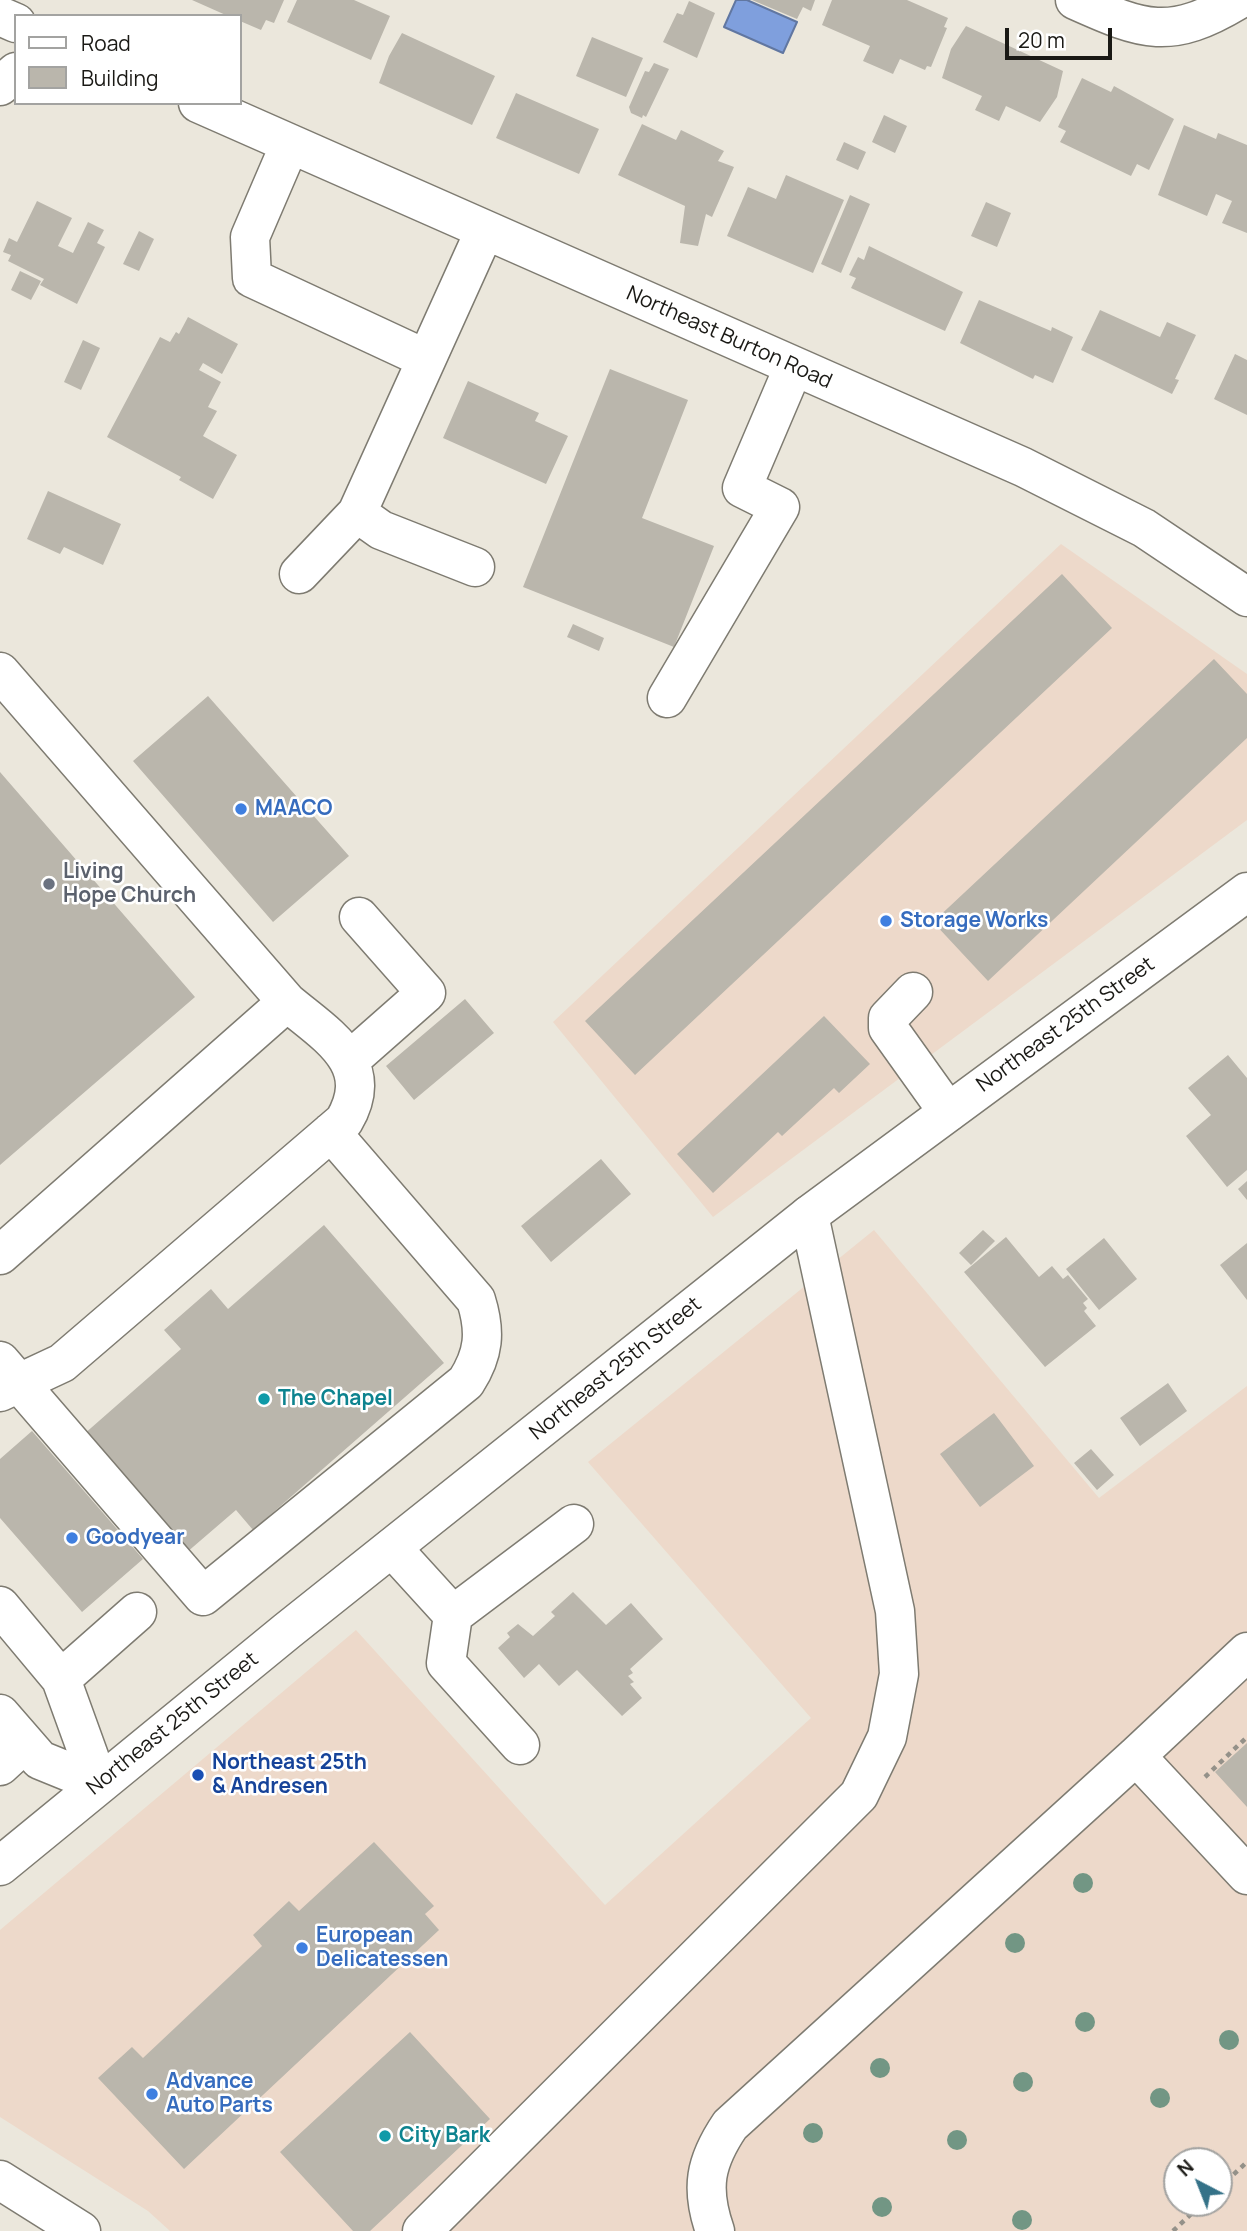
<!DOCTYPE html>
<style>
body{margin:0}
#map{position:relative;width:1247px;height:2231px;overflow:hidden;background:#ebe7dc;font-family:Manrope,sans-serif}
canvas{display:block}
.legend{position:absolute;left:14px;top:14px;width:228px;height:91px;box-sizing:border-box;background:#fff;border:2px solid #a3a3a1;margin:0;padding:9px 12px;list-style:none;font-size:21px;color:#1a1915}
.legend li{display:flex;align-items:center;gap:14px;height:35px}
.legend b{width:35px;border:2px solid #a3a3a1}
.north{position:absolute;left:1163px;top:2147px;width:70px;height:70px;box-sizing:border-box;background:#fff;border:2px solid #a3a3a1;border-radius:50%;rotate:318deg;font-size:19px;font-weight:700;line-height:28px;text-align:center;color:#1a1915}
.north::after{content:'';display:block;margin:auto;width:24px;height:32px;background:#357288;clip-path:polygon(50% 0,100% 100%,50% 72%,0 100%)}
.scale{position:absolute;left:1005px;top:28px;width:107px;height:32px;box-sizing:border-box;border:4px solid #1a1915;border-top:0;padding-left:9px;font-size:21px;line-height:24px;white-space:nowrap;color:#1a1915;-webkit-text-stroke:5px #fff;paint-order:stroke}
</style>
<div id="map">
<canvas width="1247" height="2231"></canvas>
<ul class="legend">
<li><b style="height:9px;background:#fff"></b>Road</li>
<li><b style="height:19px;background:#bab6ac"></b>Building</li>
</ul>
<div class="north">N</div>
<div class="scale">20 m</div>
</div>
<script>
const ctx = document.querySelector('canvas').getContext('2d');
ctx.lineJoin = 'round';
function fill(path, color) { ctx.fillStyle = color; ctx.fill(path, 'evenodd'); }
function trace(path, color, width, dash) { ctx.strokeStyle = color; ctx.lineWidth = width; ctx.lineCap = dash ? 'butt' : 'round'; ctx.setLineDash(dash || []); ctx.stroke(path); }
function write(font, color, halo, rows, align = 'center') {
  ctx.font = font + ' Manrope,sans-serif'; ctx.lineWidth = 5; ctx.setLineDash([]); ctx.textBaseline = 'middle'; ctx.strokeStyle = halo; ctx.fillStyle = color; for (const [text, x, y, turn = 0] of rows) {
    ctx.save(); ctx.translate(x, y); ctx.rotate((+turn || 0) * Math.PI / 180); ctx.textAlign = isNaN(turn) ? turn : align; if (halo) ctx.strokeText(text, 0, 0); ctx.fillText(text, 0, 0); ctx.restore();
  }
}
const commercial = new Path2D(`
 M1061,544L1247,674V820L713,1217L553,1022Z
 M874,1230L1099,1498L1247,1386V2231H170L148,2211L0,2117V1930L356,1630L605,1905L811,1718L588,1462ZM1177,2161H1219V2203H1177Z`);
const water = new Path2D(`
 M736,0H747L797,22L783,53L724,27Z`);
const building = new Path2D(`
 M192,0H284L274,23L266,20L261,30L240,21V16H228Z
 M297,0H354L390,16L371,60L287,22Z
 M752,0H815L811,11L803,7L797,19Z
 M832,0H907L948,18L944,27L947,28L931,67L927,66L925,70L900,59L893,74L863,61L870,46L822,25Z
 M689,1L715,13L697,58L663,42L677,13L683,15Z
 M966,26L1063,71L1057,97L1040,122L1006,106L999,121L975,110L982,96L942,78L951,49Z
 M402,33L495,76L472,125L379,83L389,56Z
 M592,37L643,58L626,97L576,76Z
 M654,63L669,69L646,117L643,115L642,118L631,113L629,107L645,71L649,72Z
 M1082,78L1111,92L1114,86L1174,119L1149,170L1137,164L1131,176L1060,142L1066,131L1058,127Z
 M516,93L599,129L579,174L496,138Z
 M884,115L907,126L895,153L872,142Z
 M642,124L676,140L681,130L724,151L718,161L734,167L712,217L706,214L698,246L680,243L685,206L618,175Z
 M1184,125L1216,139L1218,133L1247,145V233L1222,223L1232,201L1216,194L1207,216L1158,195Z
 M844,142L866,152L858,170L836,160Z
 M786,175L844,200L813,273L727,236L748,187L776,199Z
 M850,195L870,204L841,273L821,264Z
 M37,201L72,218L58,246L73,253L88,222L104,230L97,243L105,247L77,304L40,285L44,279L8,261L11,255L3,252L9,238L17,242Z
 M986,202L1011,213L997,247L971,236Z
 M139,231L154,239L139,271L123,264Z
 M869,246L963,292L945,331L851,288L856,278L849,275L858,257L864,260Z
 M20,271L41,281L31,300L11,290Z
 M979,300L1051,331L1052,327L1073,337L1053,383L1035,375L1033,379L960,343Z
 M1100,310L1160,337L1167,322L1196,335L1175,379L1179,380L1172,394L1081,350Z
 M188,317L238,344L222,374L203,363L199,370L221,382L208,407L217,411L203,436L237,455L213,499L179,480L181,477L107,437L160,337L170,342L176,332L179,334Z
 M83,340L100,348L81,390L64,382Z
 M1235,354L1247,360V415L1214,399Z
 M610,369L688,400L642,518L714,546L674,647L523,587Z
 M468,381L539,413L535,421L568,436L546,484L443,438Z
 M48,491L121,524L103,565L64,547L60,554L27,539Z
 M1062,574L1112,628L635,1075L585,1021Z
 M573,624L604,638L599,651L567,637Z
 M1214,659L1247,694V738L988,981L933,922Z
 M208,696L349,856L273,922L133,761Z
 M0,772L195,997L0,1165Z
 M465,999L494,1033L414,1100L386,1066Z
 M824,1016L870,1064L839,1093L834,1088L782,1136L778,1132L713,1193L677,1154Z
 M1228,1055L1247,1078V1170L1227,1187L1186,1136L1211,1115L1188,1088Z
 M601,1159L631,1194L551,1262L521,1226Z
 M1247,1181V1200L1238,1189Z
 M324,1225L444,1363L253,1530L236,1510L186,1553L83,1435L181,1349L164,1330L211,1289L228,1309Z
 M983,1230L995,1241L971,1265L959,1253Z
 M1006,1237L1039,1277L1052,1266L1063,1279L1068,1275L1088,1299L1083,1303L1087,1308L1084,1311L1096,1326L1045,1367L964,1272Z
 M1104,1238L1137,1279L1099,1310L1066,1269Z
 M1247,1243V1300L1220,1265Z
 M1168,1383L1187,1411L1140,1446L1120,1418Z
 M994,1413L1034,1466L980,1507L940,1454Z
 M32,1431L143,1559L82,1612L0,1518V1459Z
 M1091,1449L1114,1475L1097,1490L1074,1463Z
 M573,1592L606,1625L631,1603L663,1639L630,1669L633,1673L628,1676L634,1682L630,1684L642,1698L622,1716L577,1670L559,1686L539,1664L524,1678L498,1648L510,1637L507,1633L518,1624L533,1636L555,1616L551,1612Z
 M1247,1743V1807L1215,1772Z
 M374,1842L434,1906L425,1914L439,1930L184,2169L98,2078L132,2047L143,2058L262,1946L253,1935L289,1901L299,1911Z
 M410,2032L490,2119L370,2231H353L280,2152Z`);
const path = new Path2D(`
 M1205,1777L1247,1737
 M1219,2188L1247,2162
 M1173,2231L1203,2203`);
const minor = new Path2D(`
 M1075,0C1144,31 1170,41 1238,0
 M0,16L16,23
 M0,86L16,72
 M198,103L1023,467L1144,528L1247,597
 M290,144L250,237L252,278L426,359
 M357,513L381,530L475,567
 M299,574L357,513L485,230
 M0,672L287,1002L0,1255
 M667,698L780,507L742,488L794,366
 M913,992L888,1018V1028L948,1112
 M350,1060L426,993L359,917
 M0,1361L203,1596L466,1382C484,1354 486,1332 476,1300L331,1132
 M0,1392L62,1363L344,1121C378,1063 326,1035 287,1002
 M392,1548L453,1615L574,1524
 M0,1606L61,1679L99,1784L40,1760L0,1714
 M453,1615L446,1663L520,1745
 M61,1679L137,1612
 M1136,1756L1247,1652
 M0,1766L25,1743
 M422,2231L859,1795L887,1737L899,1674L895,1611L809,1215
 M715,2231C700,2188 705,2162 730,2125L1136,1756L1247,1875`);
const major = new Path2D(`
 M0,1866L287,1631L809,1215L1247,892
 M0,2180L81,2231`);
const trees = [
 [1083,1883],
 [1015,1943],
 [1085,2022],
 [1229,2040],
 [880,2068],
 [1023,2082],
 [1160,2098],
 [813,2133],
 [957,2140],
 [882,2207],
 [1022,2220]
];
const markers = [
 [241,809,7,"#3f7fe0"],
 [49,884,7,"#6b7280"],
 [886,921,7,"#3f7fe0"],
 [264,1399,7,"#0f9aa8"],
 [72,1538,7,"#3f7fe0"],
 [198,1775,7,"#1a4fb4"],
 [302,1948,7,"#3f7fe0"],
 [152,2094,7,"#3f7fe0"],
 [385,2136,7,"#0f9aa8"]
];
const streetNames = [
 ["Northeast Burton Road",729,338,24],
 ["Northeast 25th Street",1066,1025,-36],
 ["Northeast 25th Street",616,1369,-39],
 ["Northeast 25th Street",173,1724,-39]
];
const shopNames = [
 ["MAACO",255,809],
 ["Storage Works",900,921],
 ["Goodyear",86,1538],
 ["European",316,1936],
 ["Delicatessen",316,1960],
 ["Advance",166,2082],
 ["Auto Parts",166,2106]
];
const worshipNames = [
 ["Living",63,872],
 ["Hope Church",63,896]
];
const cultureNames = [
 ["The Chapel",278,1399],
 ["City Bark",399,2136]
];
const transitNames = [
 ["Northeast 25th",212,1763],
 ["& Andresen",212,1787]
];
fill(commercial, '#edd9ca');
fill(water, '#7f9fdd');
trace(water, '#6177a1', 2);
fill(building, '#bab6ac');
trace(minor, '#7e7b71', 41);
trace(major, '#7e7b71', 41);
trace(path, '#949189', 4.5, [5, 5]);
trace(minor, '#fff', 38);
trace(major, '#fff', 38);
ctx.fillStyle = '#729684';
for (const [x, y] of trees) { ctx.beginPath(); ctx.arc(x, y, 10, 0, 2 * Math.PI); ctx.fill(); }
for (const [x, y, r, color] of markers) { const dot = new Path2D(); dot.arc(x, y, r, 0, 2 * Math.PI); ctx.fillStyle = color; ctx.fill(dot); trace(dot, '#fff', 2.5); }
write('21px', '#1a1915', '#fff', streetNames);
write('bold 21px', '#366cbe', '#fff', shopNames, 'left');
write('bold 21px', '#5b616d', '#fff', worshipNames, 'left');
write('bold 21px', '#0d838f', '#fff', cultureNames, 'left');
write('bold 21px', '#164399', '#fff', transitNames, 'left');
</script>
